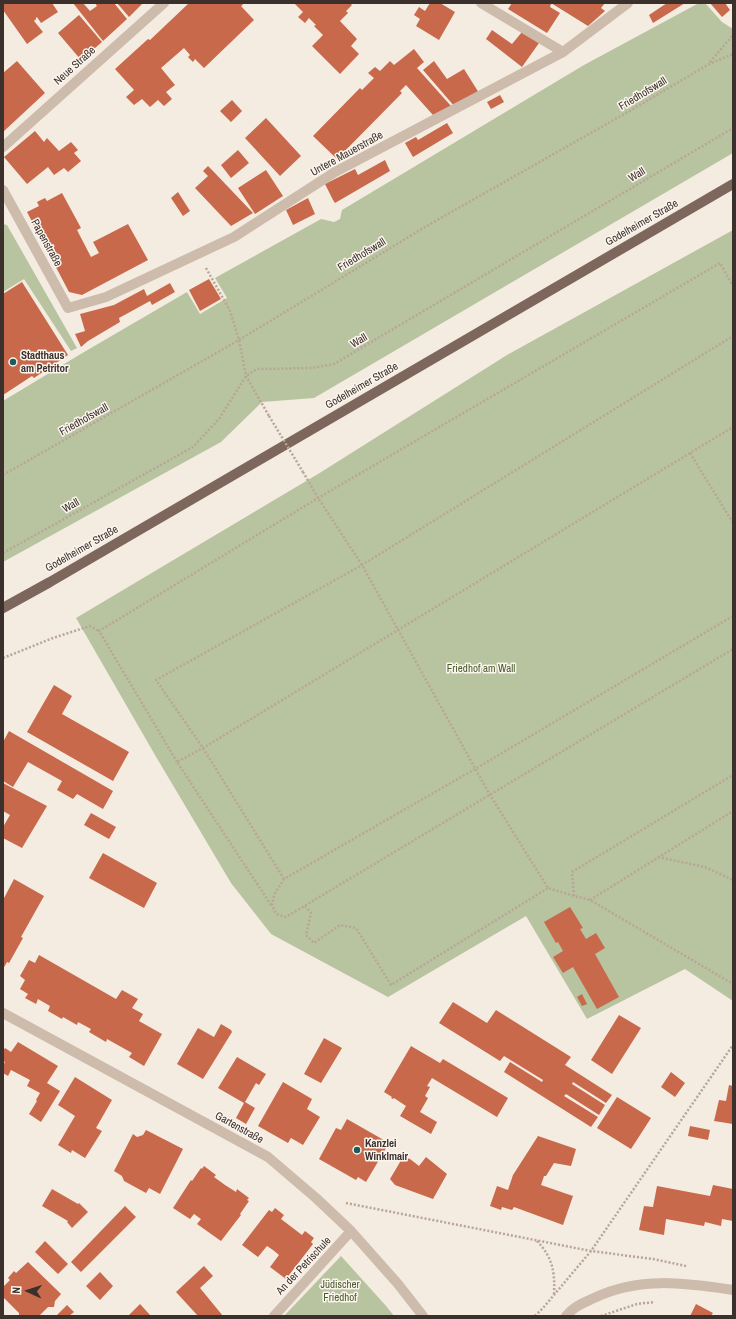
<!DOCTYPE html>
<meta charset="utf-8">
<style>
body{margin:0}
#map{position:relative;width:736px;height:1319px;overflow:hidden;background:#f4ebe1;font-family:"Archivo Narrow",sans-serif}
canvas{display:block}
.frame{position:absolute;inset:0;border:4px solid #3b302b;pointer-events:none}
.north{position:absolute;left:8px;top:1271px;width:40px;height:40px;-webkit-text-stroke:3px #fbf5ee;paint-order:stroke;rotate:273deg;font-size:11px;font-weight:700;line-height:16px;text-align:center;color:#3b302b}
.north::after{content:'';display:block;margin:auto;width:14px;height:18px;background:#3b302b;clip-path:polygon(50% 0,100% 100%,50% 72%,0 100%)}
</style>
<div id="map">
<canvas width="736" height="1319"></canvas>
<div class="frame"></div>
<div class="north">N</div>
</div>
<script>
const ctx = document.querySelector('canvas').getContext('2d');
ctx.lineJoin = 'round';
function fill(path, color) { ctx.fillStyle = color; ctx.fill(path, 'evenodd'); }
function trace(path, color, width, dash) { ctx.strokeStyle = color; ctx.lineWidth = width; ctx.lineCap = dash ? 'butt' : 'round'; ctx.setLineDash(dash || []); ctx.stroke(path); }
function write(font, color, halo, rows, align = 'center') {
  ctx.font = font + ' "Archivo Narrow",sans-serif'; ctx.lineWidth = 3; ctx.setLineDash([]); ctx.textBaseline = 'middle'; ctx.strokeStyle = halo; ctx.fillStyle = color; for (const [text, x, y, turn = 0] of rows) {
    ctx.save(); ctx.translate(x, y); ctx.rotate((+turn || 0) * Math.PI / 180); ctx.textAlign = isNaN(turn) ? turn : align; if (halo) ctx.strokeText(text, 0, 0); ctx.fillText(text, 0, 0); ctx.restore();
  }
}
const green = new Path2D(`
 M699,3H705L722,22L733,29V153L314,398L262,402L221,442L3,562V401L79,355L187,292L200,314L227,298L215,278L321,219L334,222L340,219L342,210L584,65Z
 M3,224L7,225L77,348L71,351L24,279L3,292Z
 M733,230V1001L685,969L587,1019L526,916L388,997L271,934L231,883L155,755L76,618L318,474L507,355Z
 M341,1256L387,1307L394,1316H284Z`);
const building = new Path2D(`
 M3,3H52L58,12L41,23L37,17L36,18V19L34,21L43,32L27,44L3,10Z
 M73,3H83L90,11L97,6L95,3H114L127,19L103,41Z
 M117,3H143L129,17Z
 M189,3H241L243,5L241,6L254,20L204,68L195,59L193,62L188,57L190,55L184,48L161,68L175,85L166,92L172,99L164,106L158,100L150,107L142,99L134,105L126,97L134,90L115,69L148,39L150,40Z
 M294,3H350L352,5L346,11L348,13L340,21L357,39L351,46L359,54L340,74L312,46L323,35L314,26L316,25L309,18L305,23L298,17L303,12Z
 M430,3H440L455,12L439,40L416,26L420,19L414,15L419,7L425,11Z
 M512,3H549L551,4L550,7L560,13L547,33L508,9Z
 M551,3H605L601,8L605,11L588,26Z
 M667,3H685L653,23L649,15Z
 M710,3H725L730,10L722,17Z
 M79,15L102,42L81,60L58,33Z
 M492,30L512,44L522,32L539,43L522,67L486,39Z
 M414,49L424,62L417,68L451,106L433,115L406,85L400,91L402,93L337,159L313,136L360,88L362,90L374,78L368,73L375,67L380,71L390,61L394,65Z
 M17,61L45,93L3,132V73Z
 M434,61L447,79L464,69L479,93L455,107L423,70Z
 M500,95L504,102L491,109L487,102Z
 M232,100L242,111L231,122L220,111Z
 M266,118L301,156L280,176L245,138Z
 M447,123L453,133L413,157L405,143L416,137L418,140Z
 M35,131L44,142L47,138L59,151L71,142L78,150L74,153L81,161L68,172L64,168L54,175L48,167L27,184L4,157Z
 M238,150L249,163L231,178L221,165Z
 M385,160L390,171L335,203L333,200L325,184L355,169L358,175Z
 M208,166L213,171L253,213L231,226L195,188L208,176L203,171Z
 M266,170L283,196L255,214L238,188Z
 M178,192L190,211L183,216L171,198Z
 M62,193L81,228L77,230L91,257L99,253L93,242L128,224L148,260L82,295L69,292L27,212L39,206L37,202L45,198L47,201Z
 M308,198L315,214L293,225L286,210Z
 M209,279L221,299L200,311L189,290Z
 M22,282L68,355L34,378L32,376L3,395V294Z
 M170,283L175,292L152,305L150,301L119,318L120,322L88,341L81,347L75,334L85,331L80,314L114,305L144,289L147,296Z
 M54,685L72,696L62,714L129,752L113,781L27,732Z
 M9,731L113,791L103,809L77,794L73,799L57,790L62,781L28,762L13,787L3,781V742Z
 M3,783L47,806L22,848L3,838V827L10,815L3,811Z
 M91,813L116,827L109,839L84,825Z
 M103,853L157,883L144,908L89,878Z
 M14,879L44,896L21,937L23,938L9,963L7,962L3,969V900Z
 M570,907L583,928L580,929L586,939L596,933L605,948L595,954L619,997L597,1009L573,967L563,973L553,957L563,951L558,942L556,943L544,922Z
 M39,955L116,999L122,990L138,999L132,1008L143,1014L139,1021L162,1034L144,1066L129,1057L132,1053L107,1039L106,1042L89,1032L91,1029L78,1022L77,1025L63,1017L62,1019L48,1011L50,1006L38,999L36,1004L25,998L28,994L20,989L25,980L20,976L29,960L35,963Z
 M582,994L587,1004L582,1006L577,997Z
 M453,1002L487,1023L496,1010L571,1057L565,1065L612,1095L606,1103L573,1082L572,1084L605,1105L599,1115L566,1094L564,1096L598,1117L591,1127L504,1072L510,1062L542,1082L543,1080L504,1056L500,1061L439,1023Z
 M619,1015L641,1028L612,1074L591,1060Z
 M221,1024L231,1030L232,1032L203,1079L177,1064L198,1028L214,1037Z
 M324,1038L342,1048L321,1083L304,1074Z
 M18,1042L58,1066L47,1083L60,1091L41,1122L29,1114L37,1101L36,1100L40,1093L27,1086L30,1080L11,1070L8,1076L3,1073V1066L5,1062L3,1061V1051L5,1048L11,1052Z
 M411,1046L440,1063L443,1059L508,1098L497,1117L432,1078L427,1086L430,1087L425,1096L428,1098L420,1112L437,1122L431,1134L400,1116L406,1106L394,1098L393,1099L391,1098L392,1097L384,1092Z
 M237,1057L266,1074L259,1085L256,1083L245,1102L255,1108L246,1124L236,1118L244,1103L218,1088Z
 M671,1072L685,1083L675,1097L661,1087Z
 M75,1077L112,1100L96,1128L102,1131L85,1158L72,1150L71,1153L58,1145L75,1116L58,1105Z
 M283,1082L312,1099L307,1109L320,1117L303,1145L291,1138L288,1143L258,1126Z
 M729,1085L733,1086V1124L714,1121L719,1100L726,1101Z
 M617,1097L651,1118L631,1149L597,1128Z
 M347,1119L389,1143L366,1182L358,1177L356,1180L319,1159L336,1128L341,1130Z
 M690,1126L710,1130L708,1140L688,1136Z
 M146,1130L183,1149L160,1194L149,1188L146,1193L124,1181L122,1176L114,1171L133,1134L137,1137L143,1135Z
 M538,1136L576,1149L571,1166L554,1163L546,1176H544L541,1185L573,1196L563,1225L514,1207L512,1210L502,1207L501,1210L490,1206L497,1186L508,1190L513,1175Z
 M403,1157L410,1159L419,1166L426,1157L447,1174L433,1199L395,1185L390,1179Z
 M204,1166L216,1175L214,1177L225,1185L236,1192L237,1189L249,1198L247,1200L249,1201L240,1214L241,1215L221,1241L197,1224L201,1219L194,1214L190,1219L173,1208L191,1180L192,1181L201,1168L202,1169Z
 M713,1185L733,1189V1221L722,1219L721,1226L705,1222L704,1226L666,1219L664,1235L639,1230L644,1206L653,1207L657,1186L710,1196Z
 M52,1189L78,1204L79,1203L88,1212L72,1228L67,1222L68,1221L42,1206Z
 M125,1206L136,1217L81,1272L71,1262Z
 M275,1208L284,1215L281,1219L302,1235L305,1231L314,1238L311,1242L313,1244L286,1279L270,1267L279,1255L273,1250L267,1246L258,1257L242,1245L269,1210L272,1212Z
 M45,1241L68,1264L58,1274L35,1252Z
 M28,1262L61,1294L55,1301L54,1307H48L39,1316H19V1313L3,1297V1287L10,1280L8,1278L14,1271L16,1273Z
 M204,1266L213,1276L200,1288L223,1316H198L176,1292Z
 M100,1272L113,1286L100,1300L86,1286Z
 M140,1304L150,1315L128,1316Z
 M696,1304L713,1313L711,1316H690Z
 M67,1305L74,1312L69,1316H56Z`);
const path = new Path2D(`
 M710,62L733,35
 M206,268L230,311L239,340L246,376L269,416
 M690,453L733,523
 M303,472L318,498L362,565L490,795L548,888L574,896L590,900L733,984
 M3,475L239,340L425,227L633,109L709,64L733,54
 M3,553L193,447L219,419L246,376L257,369L312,368L334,364L733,128
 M733,616L475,769L284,879L274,895L272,905L276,914L286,917L733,649
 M3,658L53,638L90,626L99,631
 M177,762L99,631L318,498L720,263L733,286
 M658,857L705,867L733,880
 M284,879L203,748L156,680L362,565L733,336
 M574,896L572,872L733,775
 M590,900L733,811
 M271,905L177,762L203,748L733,427
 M305,906L311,913L306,935L314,943L340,925L356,928L391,985L548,888
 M346,1203L591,1251L653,1259L686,1266
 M537,1241C553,1258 555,1272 554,1295
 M535,1316L543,1308L591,1251L733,1045
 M601,1316L637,1304L655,1302`);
const street = new Path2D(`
 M481,3L563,52
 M3,147L164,3
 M3,190L68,308L106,297L234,237L335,172L563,52L628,3
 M3,1013L268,1157L316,1198L351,1231L398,1284L423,1316
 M274,1316L351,1231
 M566,1316C575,1306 581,1304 594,1298C639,1276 685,1283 733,1290`);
const primary = new Path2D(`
 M3,608L50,582L733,184`);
const pathBridge = new Path2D(`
 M269,416L303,472`);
const markers = [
 [13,362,4,"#1f5a5e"],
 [357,1150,4,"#1f5a5e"]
];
const streetNames = [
 ["Neue Straße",75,66,-42],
 ["Friedhofswall",643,94,-31],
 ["Untere Mauerstraße",347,154,-29],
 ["Wall",637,175,-31],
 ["Godelheimer Straße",642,223,-30],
 ["Papenstraße",46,243,61],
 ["Friedhofswall",362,255,-31],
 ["Wall",359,341,-31],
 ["Godelheimer Straße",362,386,-30],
 ["Friedhofswall",84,420,-29],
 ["Wall",71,506,-29],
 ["Godelheimer Straße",82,549,-30],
 ["Gartenstraße",239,1128,29],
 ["An der Petrischule",304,1266,-47]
];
const poiNames = [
 ["Stadthaus",21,356],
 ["am Petritor",21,369],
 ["Kanzlei",365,1144],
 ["Winklmair",365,1157]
];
const parkNames = [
 ["Friedhof am Wall",481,669],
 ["Jüdischer",340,1285],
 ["Friedhof",340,1298]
];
fill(green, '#b8c4a0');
fill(building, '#c8694b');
trace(path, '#b9a596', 2.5, [2, 2]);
trace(street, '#cdbbac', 10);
trace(primary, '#7d675c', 10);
trace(pathBridge, '#b9a596', 2.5, [2, 2]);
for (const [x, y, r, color] of markers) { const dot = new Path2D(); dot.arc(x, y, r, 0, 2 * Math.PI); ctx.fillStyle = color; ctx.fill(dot); trace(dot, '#fbf5ee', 1.5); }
write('11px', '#3b302b', '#fbf5ee', streetNames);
write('bold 11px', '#3b302b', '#fbf5ee', poiNames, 'left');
write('11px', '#4a5a2e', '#fbf5ee', parkNames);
</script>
